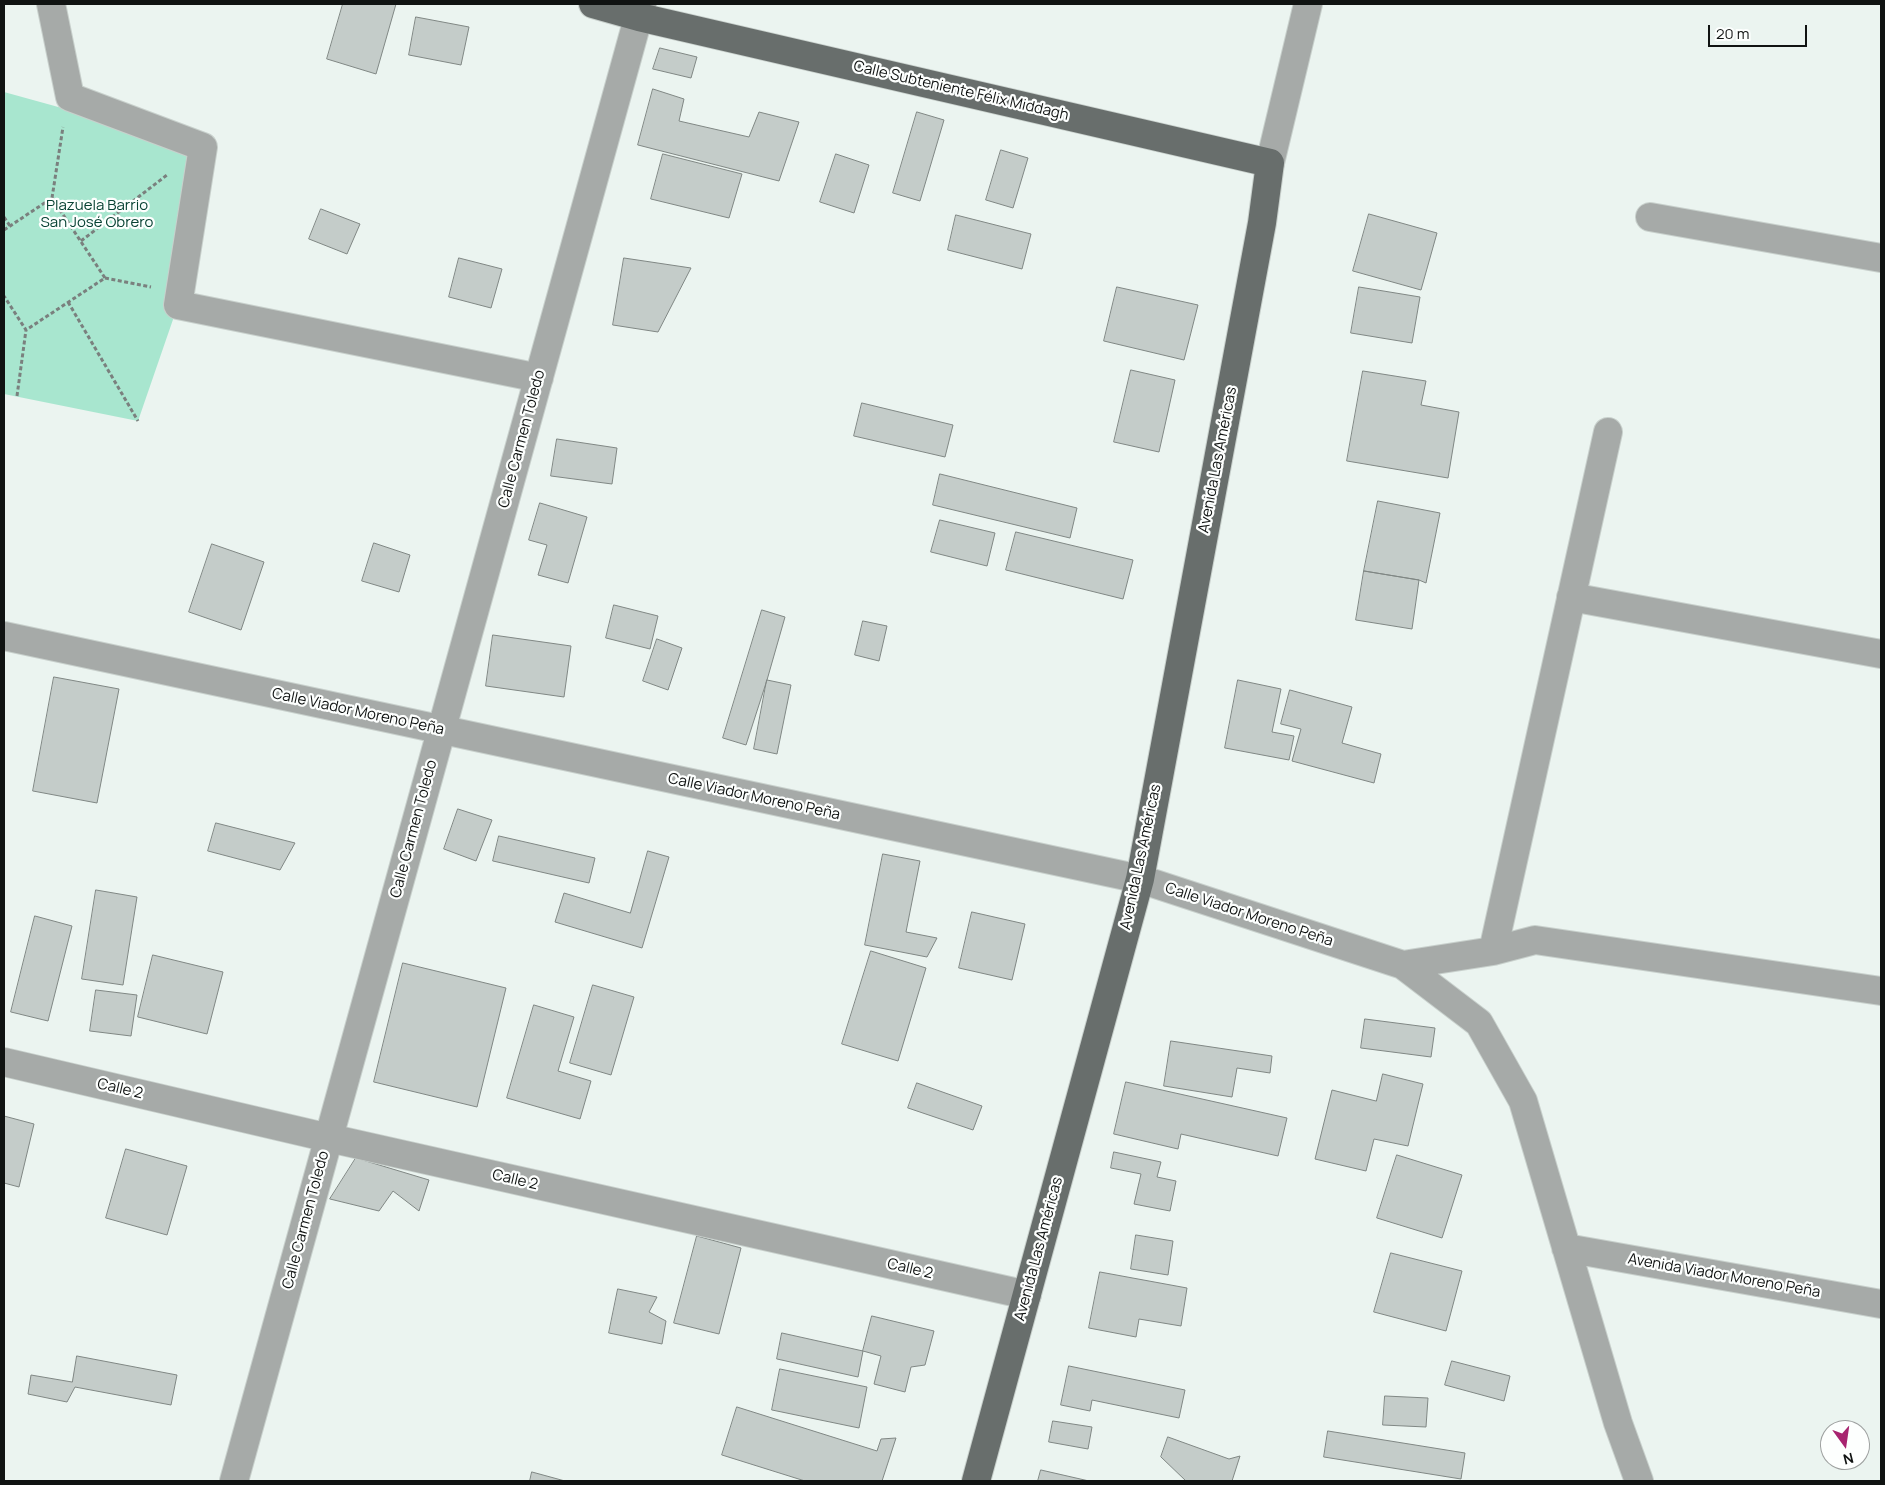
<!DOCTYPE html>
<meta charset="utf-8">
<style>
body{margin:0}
#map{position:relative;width:1885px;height:1485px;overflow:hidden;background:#ebf4f0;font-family:Manrope,sans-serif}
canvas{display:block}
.frame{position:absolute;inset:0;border:5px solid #101312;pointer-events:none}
.north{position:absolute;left:1820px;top:1420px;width:50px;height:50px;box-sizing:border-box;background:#fdfffe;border:1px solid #9ea1a0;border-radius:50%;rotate:166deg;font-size:14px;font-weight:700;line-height:20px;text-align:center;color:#101312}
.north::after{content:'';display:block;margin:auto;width:18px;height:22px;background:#a82470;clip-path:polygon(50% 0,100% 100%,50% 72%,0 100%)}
.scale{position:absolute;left:1708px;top:25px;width:99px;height:22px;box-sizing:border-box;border:2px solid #101312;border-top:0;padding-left:6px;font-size:15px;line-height:18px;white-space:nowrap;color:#101312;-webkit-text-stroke:4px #fdfffe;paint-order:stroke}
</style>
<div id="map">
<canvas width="1885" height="1485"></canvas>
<div class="frame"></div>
<div class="north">N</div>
<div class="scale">20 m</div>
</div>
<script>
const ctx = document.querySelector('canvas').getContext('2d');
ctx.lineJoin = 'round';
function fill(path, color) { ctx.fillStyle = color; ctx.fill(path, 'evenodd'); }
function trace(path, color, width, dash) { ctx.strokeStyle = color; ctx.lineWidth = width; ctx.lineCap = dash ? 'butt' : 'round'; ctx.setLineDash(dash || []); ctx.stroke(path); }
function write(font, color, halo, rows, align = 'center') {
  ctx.font = font + ' Manrope,sans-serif'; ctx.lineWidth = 4.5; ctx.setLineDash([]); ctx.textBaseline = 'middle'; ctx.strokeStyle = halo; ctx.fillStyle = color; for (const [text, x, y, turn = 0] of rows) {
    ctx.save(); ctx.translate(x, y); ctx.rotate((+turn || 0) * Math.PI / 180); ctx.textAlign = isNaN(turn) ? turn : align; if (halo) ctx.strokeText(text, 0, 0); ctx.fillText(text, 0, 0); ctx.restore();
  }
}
const green = new Path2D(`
 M4,92L203,147L178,305L138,421L4,394Z`);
const building = new Path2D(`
 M343,4H396L376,74L327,59Z
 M416,17L469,27L461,65L409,55Z
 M660,48L697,57L691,78L653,69Z
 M653,89L684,99L679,121L749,137L759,112L799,122L779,181L638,145Z
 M917,112L944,120L920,201L893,193Z
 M1001,150L1028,158L1013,208L986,200Z
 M663,154L742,174L729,218L651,199Z
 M836,154L869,165L854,213L820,202Z
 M321,209L360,224L347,254L309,239Z
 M1369,214L1437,233L1421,290L1353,271Z
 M956,215L1031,234L1022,269L948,250Z
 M459,258L502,269L491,308L449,297Z
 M624,258L691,268L658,332L613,325Z
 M1117,287L1198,305L1184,360L1104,341Z
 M1359,287L1420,297L1412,343L1351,333Z
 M1131,370L1175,380L1159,452L1114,442Z
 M1363,371L1426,381L1421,405L1459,412L1448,478L1347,461Z
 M862,403L953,425L945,457L854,436Z
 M557,439L617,448L612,484L551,476Z
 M940,474L1077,508L1070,538L933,505Z
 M1378,501L1440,513L1426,583L1419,580L1364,571Z
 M540,503L587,517L568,583L538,575L547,545L529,540Z
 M940,520L995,533L987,566L931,552Z
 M1016,532L1133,560L1123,599L1006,570Z
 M374,543L410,555L399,592L362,581Z
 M212,544L264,562L241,630L189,612Z
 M1364,571L1419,580L1412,629L1356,620Z
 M614,605L658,616L650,649L606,638Z
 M762,610L785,617L767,680L746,745L723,738Z
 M863,621L887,626L879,661L855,655Z
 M493,635L571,646L564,697L486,686Z
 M657,639L682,648L668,690L643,681Z
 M54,677L119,689L97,803L33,791Z
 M767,680L791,685L777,754L754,749Z
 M1238,680L1281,689L1272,732L1294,736L1289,760L1225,748Z
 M1290,690L1352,707L1342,743L1381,754L1374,783L1292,761L1301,729L1281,724Z
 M458,809L492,820L476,861L444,849Z
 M216,823L295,843L280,870L208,851Z
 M499,836L595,858L589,883L493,861Z
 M648,851L669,857L642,948L555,922L564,893L630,913Z
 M883,854L920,861L906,932L937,938L927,957L865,945Z
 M96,890L137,897L123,985L82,979Z
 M972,912L1025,924L1012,980L959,968Z
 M35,916L72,926L48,1021L11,1012Z
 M871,951L926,968L898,1061L842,1044Z
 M153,955L223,972L207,1034L138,1017Z
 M403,963L506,988L477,1107L374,1082Z
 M593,985L634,997L611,1075L570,1063Z
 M96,990L137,995L131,1036L90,1031Z
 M534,1005L574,1017L558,1071L591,1081L580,1119L507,1098Z
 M1365,1019L1435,1028L1431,1057L1361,1048Z
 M1171,1041L1272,1056L1270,1073L1237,1068L1232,1097L1164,1086Z
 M1383,1074L1423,1084L1408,1146L1374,1139L1366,1171L1315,1159L1332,1090L1376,1101Z
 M1126,1082L1287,1118L1278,1156L1181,1134L1178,1149L1114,1134Z
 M917,1083L982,1106L973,1130L908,1108Z
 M4,1116L34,1124L19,1187L4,1183Z
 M126,1149L187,1166L167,1235L106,1218Z
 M1114,1152L1161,1162L1157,1177L1176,1181L1170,1211L1134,1204L1141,1174L1111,1168Z
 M1397,1155L1462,1175L1442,1238L1377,1218Z
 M356,1158L429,1180L419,1211L393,1191L379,1211L330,1199Z
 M1136,1235L1173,1241L1168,1275L1131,1269Z
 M697,1236L741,1248L719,1334L674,1323Z
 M1391,1253L1462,1271L1446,1331L1374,1312Z
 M1100,1272L1187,1288L1181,1326L1139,1319L1136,1337L1089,1328Z
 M618,1289L657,1297L649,1312L666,1321L662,1344L609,1333Z
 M872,1316L934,1331L925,1365L911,1367L905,1392L874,1384L881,1356L863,1351Z
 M782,1333L863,1351L858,1377L777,1359Z
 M77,1356L177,1375L171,1405L75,1387L67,1402L28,1394L31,1375L72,1382Z
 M1452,1361L1510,1376L1504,1401L1445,1385Z
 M1069,1366L1185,1390L1179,1418L1092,1400L1090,1411L1061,1405Z
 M780,1369L867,1387L859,1428L772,1410Z
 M1385,1396L1428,1398L1426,1427L1383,1425Z
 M737,1407L877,1451L881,1439L896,1438L882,1481H805L722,1455Z
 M1053,1421L1092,1427L1088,1449L1049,1442Z
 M1328,1431L1465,1453L1461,1479L1324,1457Z
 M1168,1437L1229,1459L1240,1456L1232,1481H1186L1161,1457Z
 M1041,1470L1089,1481H1038Z
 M532,1472L565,1481H530Z`);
const path = new Path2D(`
 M52,198L63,127
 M4,217L10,226
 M4,230L52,198L105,278L26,330L4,296
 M81,241L167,175
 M105,278L151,287
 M68,302L138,421
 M17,396L26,330`);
const minor = new Path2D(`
 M51,4L70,97L203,147L178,305L539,378
 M1270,163L1308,4
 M1650,217L1881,258
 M1571,597L1881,654
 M4,636L1140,879L1403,965L1479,1023L1523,1101L1618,1423L1639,1481
 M1493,951L1608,432
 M1403,965L1493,951L1535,940L1881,991
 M4,1062L329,1138L1027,1295
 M1566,1248L1881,1304
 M234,1481L642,4`);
const major = new Path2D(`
 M593,4L639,17L1270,163L1262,223L1140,879L976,1481`);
const streetNames = [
 ["Calle Subteniente Félix Middagh",961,91,13],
 ["Calle Carmen Toledo",522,439,-75],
 ["Avenida Las Américas",1218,460,-79],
 ["Calle Viador Moreno Peña",358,712,12],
 ["Calle Viador Moreno Peña",754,797,12],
 ["Calle Carmen Toledo",414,829,-75],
 ["Avenida Las Américas",1141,857,-78],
 ["Calle Viador Moreno Peña",1249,915,18],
 ["Calle 2",120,1089,13],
 ["Calle 2",515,1180,13],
 ["Calle Carmen Toledo",306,1220,-75],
 ["Avenida Las Américas",1039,1249,-75],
 ["Calle 2",910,1269,13],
 ["Avenida Viador Moreno Peña",1724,1276,10]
];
const parkNames = [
 ["Plazuela Barrio",97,206],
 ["San José Obrero",97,223]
];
fill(green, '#a8e6cf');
fill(building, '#c4ccc9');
trace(building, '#808784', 1);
trace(minor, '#c8d0cc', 30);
trace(major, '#c8d0cc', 30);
trace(path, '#7a807e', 3, [4, 2.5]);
trace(minor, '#a6aaa8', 28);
trace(major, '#686e6c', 28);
write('15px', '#101312', '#fdfffe', streetNames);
write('15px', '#084233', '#fdfffe', parkNames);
</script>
